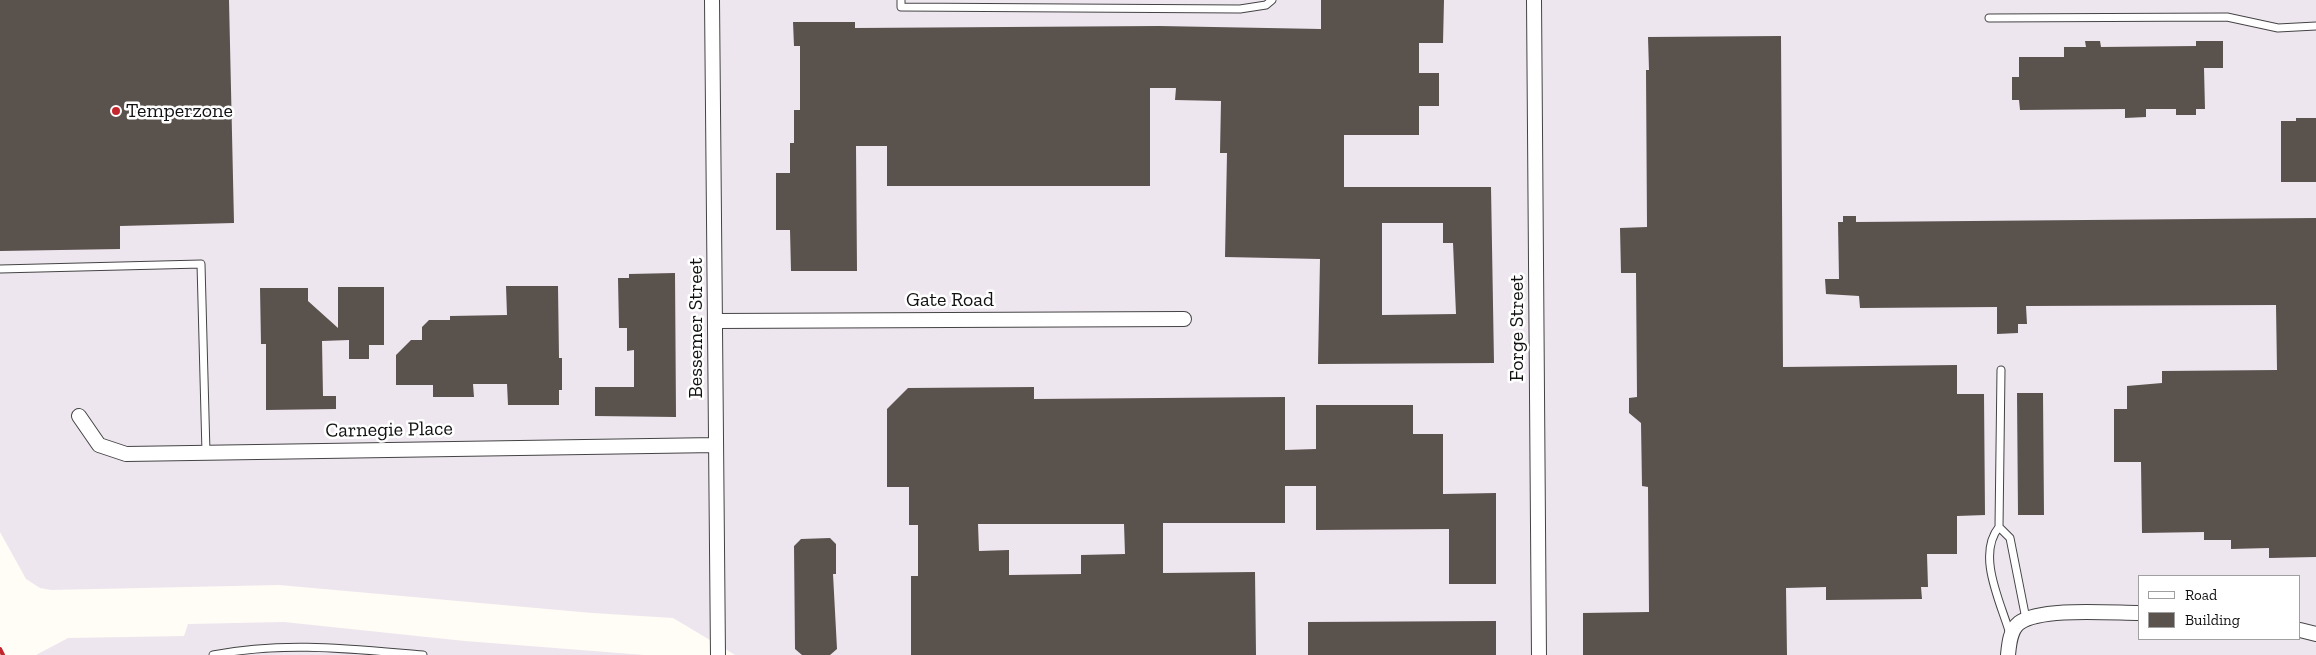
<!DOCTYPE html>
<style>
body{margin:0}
#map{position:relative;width:2316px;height:655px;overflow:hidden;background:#fffdf5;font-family:"Zilla Slab",serif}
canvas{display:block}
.legend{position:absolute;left:2138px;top:575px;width:162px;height:65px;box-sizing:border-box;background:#fff;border:1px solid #a0a0a0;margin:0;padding:6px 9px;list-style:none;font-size:15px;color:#111}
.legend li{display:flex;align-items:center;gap:10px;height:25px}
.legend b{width:25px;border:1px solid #a0a0a0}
</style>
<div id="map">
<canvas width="2316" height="655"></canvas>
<ul class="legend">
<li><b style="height:6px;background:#fff"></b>Road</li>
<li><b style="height:14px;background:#5a524d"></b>Building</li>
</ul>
</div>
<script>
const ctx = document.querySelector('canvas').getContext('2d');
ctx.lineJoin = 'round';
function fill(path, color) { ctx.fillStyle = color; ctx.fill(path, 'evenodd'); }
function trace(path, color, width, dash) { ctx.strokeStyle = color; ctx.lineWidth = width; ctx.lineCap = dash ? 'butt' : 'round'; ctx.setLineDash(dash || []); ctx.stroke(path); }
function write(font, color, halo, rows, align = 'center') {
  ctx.font = font + ' "Zilla Slab",serif'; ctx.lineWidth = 5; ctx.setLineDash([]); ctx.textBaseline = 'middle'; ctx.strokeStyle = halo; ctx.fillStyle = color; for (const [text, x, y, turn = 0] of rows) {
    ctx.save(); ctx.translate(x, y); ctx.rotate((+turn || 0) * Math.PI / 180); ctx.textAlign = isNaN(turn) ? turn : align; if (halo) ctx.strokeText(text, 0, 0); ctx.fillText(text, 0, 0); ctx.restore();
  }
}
const industrial = new Path2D(`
 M0,0H2316V655H735L673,618L592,613L279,585L51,590L40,588L26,579L0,532ZM2140,576H2300V639H2140Z
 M284,622L465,641L645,655H36L68,638L184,636L188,624Z`);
const building = new Path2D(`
 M0,0H229L234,223L120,226V249L0,251Z
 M1321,0H1444L1443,43H1419V73H1439V106H1419V135H1344V187H1491L1494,363L1318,364L1320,259L1225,257L1227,153H1220L1221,101L1175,100L1176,88H1150V186H887V146H856L857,271H791L790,230H776V173H790V143H794V110H800V46H794L793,22H855V28L1159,26L1321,29ZM1382,223H1443V243H1453L1456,314L1382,315Z
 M1781,36L1783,367L1957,365V394H1984L1985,515L1957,516V554H1927L1928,587H1921L1922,599L1826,600V587L1786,588L1787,655H1583V613L1649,612L1648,487L1642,486L1641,423L1629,413V398L1637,397L1636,273H1621L1620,228L1647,227L1646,70H1649L1648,37Z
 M2085,41H2100L2101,47L2196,46V41H2223V68H2204L2205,109H2196V115H2176V109H2146V117L2125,118V109L2020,110L2019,100H2012V77H2019V57H2064V47H2086Z
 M2296,118H2316V182H2281V121H2296Z
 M1843,216H1856V222L2316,218V557L2269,558V548L2231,549V540H2204V532L2142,533L2141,462H2114V409H2127V386L2162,383V371L2277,370L2276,305L2026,306L2027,324H2018V333L1997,334V307L1860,308L1859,296L1826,294L1825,279H1839L1838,222H1843Z
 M675,273L676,417L595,416V387H634V350L627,351V328H619L618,278H629V274Z
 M506,286H558L559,358H562V390H559V405H508L507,384H473L474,397H433V385H396V355L411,340H422V327L429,320H450V316L507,315Z
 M338,287H384V345H369V359H349V340L322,341L323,396H336V409L266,410V344H261L260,288H308V301L338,328Z
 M1034,387V399L1285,397V450L1316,449V405H1413V434H1443V494L1496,493V584H1449V529L1316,530V486H1285V523H1163V573L1255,572L1256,655H911V576H918V525H909V487H887V409L908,388ZM978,524H1124L1125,554L1081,555V574L1009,575V550L979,551Z
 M2017,393H2043L2044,515H2018Z
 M830,538L836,544V574H833L837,649L830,655H802L795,649L794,546L801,539Z
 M1496,621V655H1308V622Z`);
const service = new Path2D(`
 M901,0V7L1240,9L1266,5L1272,0
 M1989,18L2227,17L2278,28L2316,26
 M0,269L201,264L206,453
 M2001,370L1999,527L2010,538L2026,619
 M1999,527C1976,555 2001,603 2010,634
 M213,655C284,641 351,649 423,655`);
const minor = new Path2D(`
 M712,0L718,655
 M1534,0L1539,655
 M716,321L1184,319
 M79,416L99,445L126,454L716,445
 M2300,630L2316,634
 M2008,655C2009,645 2010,630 2019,623C2041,607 2111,613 2140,613`);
const rail = new Path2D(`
 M0,649L3,655`);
const markers = [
 [116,111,5,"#c4262e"]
];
const poiNames = [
 ["Temperzone",126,111]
];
const streetNames = [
 ["Gate Road",950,300],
 ["Bessemer Street",696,328,-90],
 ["Forge Street",1517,328,-90],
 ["Carnegie Place",389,430,-1]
];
fill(industrial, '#eee6ef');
fill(building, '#5a524d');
trace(service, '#444', 9);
trace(minor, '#444', 16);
trace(service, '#fff', 7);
trace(minor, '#fff', 14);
trace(rail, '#c4262e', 4);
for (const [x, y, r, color] of markers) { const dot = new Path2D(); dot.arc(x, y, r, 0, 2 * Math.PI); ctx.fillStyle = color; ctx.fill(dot); trace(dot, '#fff', 2); }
write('20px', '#111', '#fff', poiNames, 'left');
write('20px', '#111', '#fff', streetNames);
</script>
